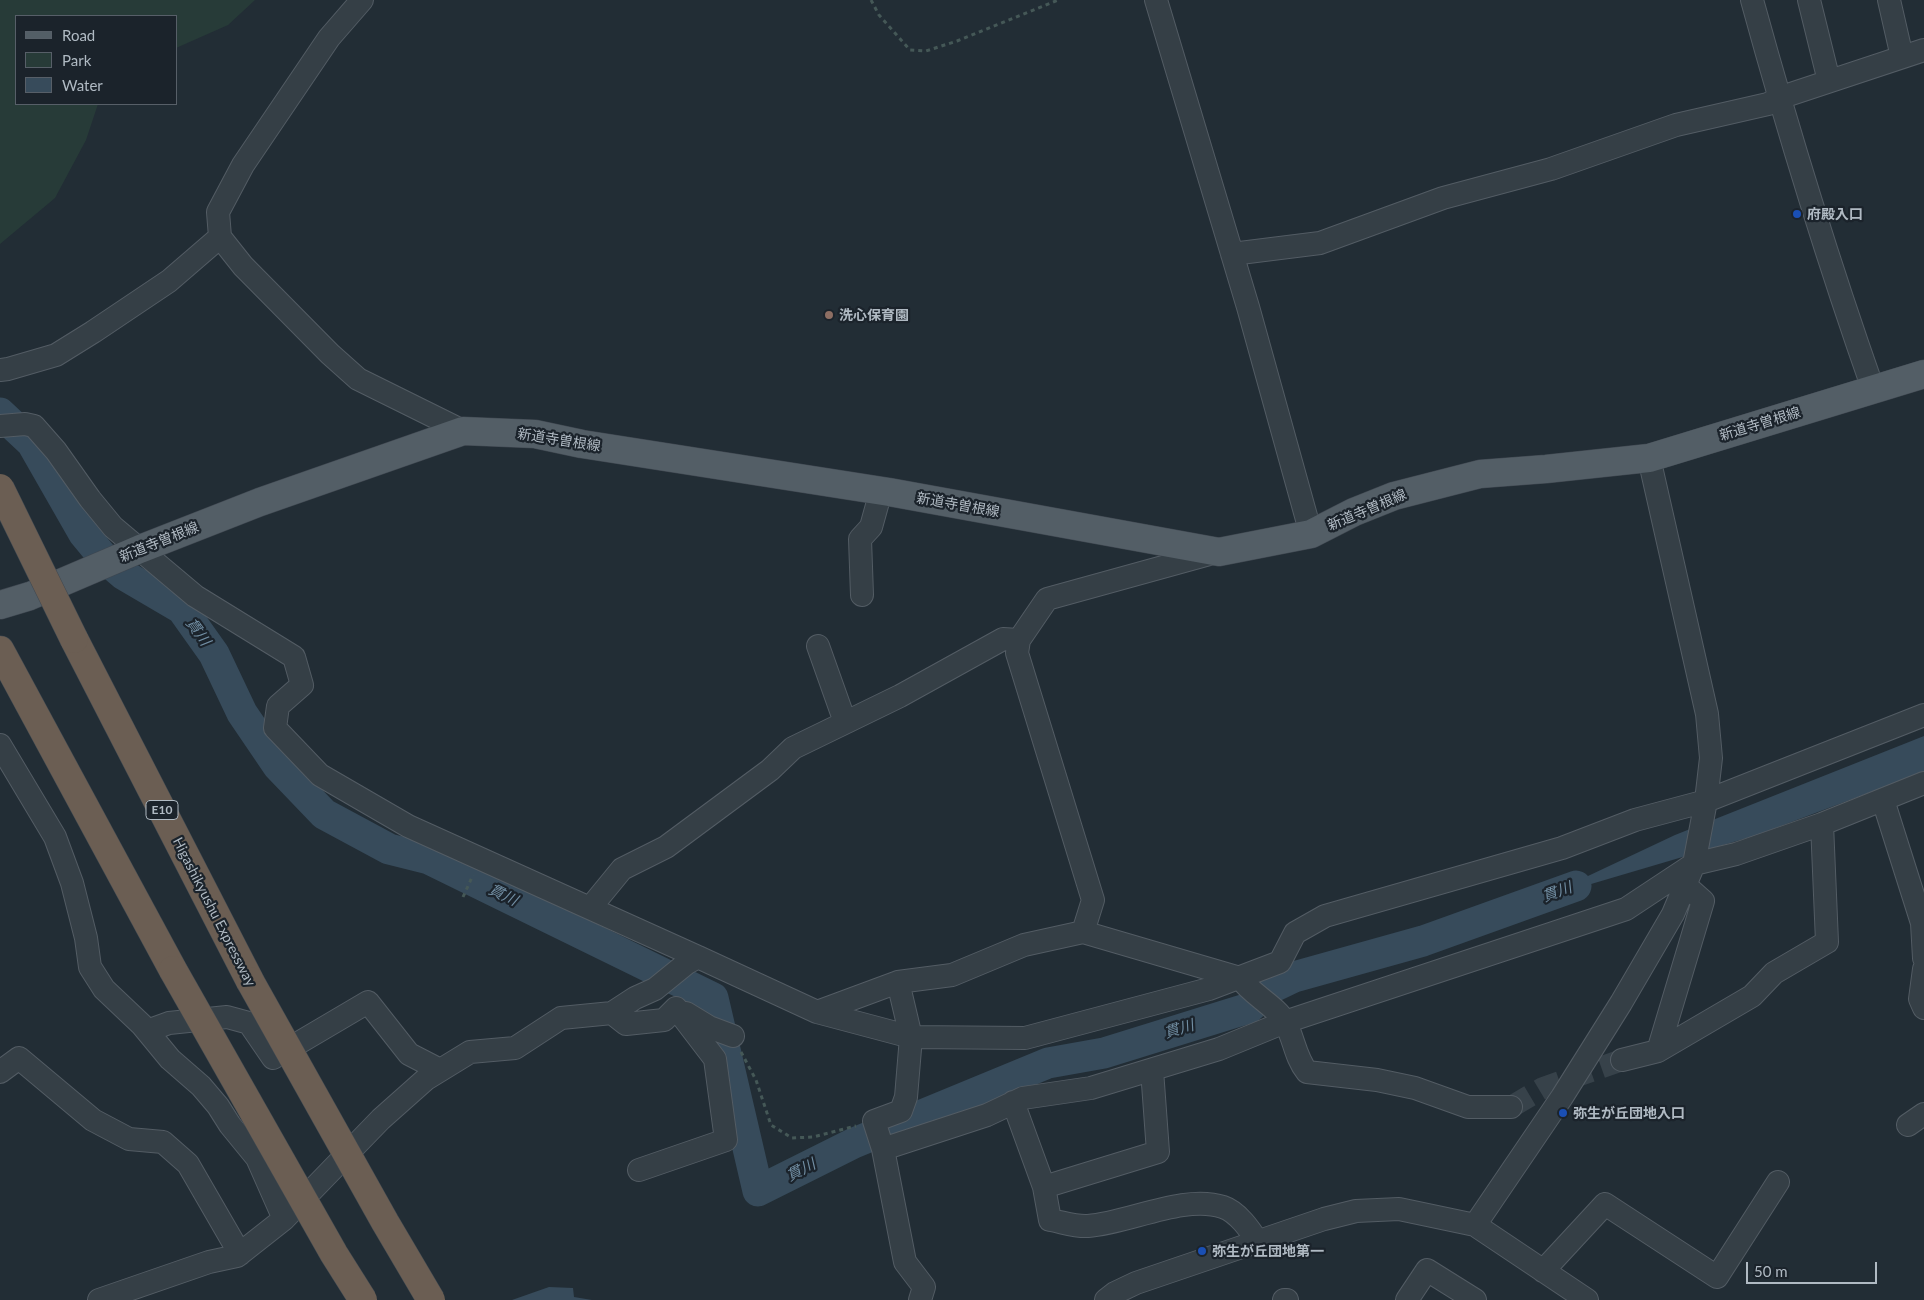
<!DOCTYPE html>
<meta charset="utf-8">
<style>
body{margin:0}
#map{position:relative;width:1924px;height:1300px;overflow:hidden;background:#222d35;font-family:Lato,sans-serif}
canvas{display:block}
.legend{position:absolute;left:15px;top:15px;width:162px;height:90px;box-sizing:border-box;background:#1b232b;border:1px solid #575f68;margin:0;padding:6px 9px;list-style:none;font-size:15px;color:#b0bac3}
.legend li{display:flex;align-items:center;gap:10px;height:25px}
.legend b{width:25px;border:1px solid #575f68}
.scale{position:absolute;left:1746px;top:1262px;width:131px;height:22px;box-sizing:border-box;border:2px solid #b0bac3;border-top:0;padding-left:6px;font-size:15px;line-height:18px;white-space:nowrap;color:#b0bac3;-webkit-text-stroke:4px #1b232b;paint-order:stroke}
</style>
<div id="map">
<canvas width="1924" height="1300"></canvas>
<ul class="legend">
<li><b style="height:6px;background:#535e66"></b>Road</li>
<li><b style="height:14px;background:#273b38"></b>Park</li>
<li><b style="height:14px;background:#374b5b"></b>Water</li>
</ul>
<div class="scale">50 m</div>
</div>
<script>
const ctx = document.querySelector('canvas').getContext('2d');
ctx.lineJoin = 'round';
function fill(path, color) { ctx.fillStyle = color; ctx.fill(path, 'evenodd'); }
function trace(path, color, width, dash) { ctx.strokeStyle = color; ctx.lineWidth = width; ctx.lineCap = dash ? 'butt' : 'round'; ctx.setLineDash(dash || []); ctx.stroke(path); }
function write(font, color, halo, rows, align = 'center') {
  ctx.font = font + ' Lato,"Noto Sans JP",sans-serif'; ctx.lineWidth = 4.5; ctx.setLineDash([]); ctx.textBaseline = 'middle'; ctx.strokeStyle = halo; ctx.fillStyle = color; for (const [text, x, y, turn = 0] of rows) {
    ctx.save(); ctx.translate(x, y); ctx.rotate((+turn || 0) * Math.PI / 180); ctx.textAlign = isNaN(turn) ? turn : align; if (halo) ctx.strokeText(text, 0, 0); ctx.fillText(text, 0, 0); ctx.restore();
  }
}
const green = new Path2D(`
 M0,0H255L228,25L176,48V16H16V104H98L86,140L55,198L0,244Z`);
const water = new Path2D(`
 M1924,736V772L1757,835L1537,900L1675,835Z
 M549,1287L573,1288L574,1297L592,1300H512Z`);
const river = new Path2D(`
 M0,413L32,443L84,534L103,557L124,575L182,609L214,654L242,713L278,766L324,814L389,849L429,859L713,998L758,1191L854,1143L1048,1063L1104,1053L1249,1008L1271,988L1294,977L1423,941L1576,886`);
const minorTunnel = new Path2D(`
 M1511,1107L1543,1088L1622,1060`);
const path = new Path2D(`
 M871,0L879,15L910,50L926,51L957,41L1058,0
 M463,897L473,875
 M741,1052L756,1080L771,1125L792,1138L813,1137L856,1126`);
const minor = new Path2D(`
 M362,0L329,38L243,165L218,212L220,237L243,266L330,354L358,379L463,431
 M1156,0L1248,307L1311,534
 M1752,0C1788,131 1828,261 1873,389
 M1809,0L1829,81
 M1889,0L1902,57
 M1232,254L1320,243L1443,198L1551,169L1676,125L1768,104L1779,98L1924,50
 M0,370L8,369L56,355L93,332L169,281L220,237
 M0,426L25,424L34,426L56,451L90,499L113,527L195,596L294,657L302,685L278,706L275,728L320,775L408,826L698,957
 M862,595L860,539L871,527L881,491
 M818,646L845,722
 M0,745L55,837L72,883L86,938L90,967L104,989L142,1025L170,1059L201,1086L218,1106L230,1125L257,1158L284,1219
 M1883,800L1922,923H1924
 M590,908L622,869L666,847L770,770L793,748L900,696L1003,639L1019,640
 M1922,923L1924,958
 M1083,932L1093,900L1017,653L1019,640L1047,599L1217,552
 M1924,969L1920,999L1924,1008
 M898,982L911,1037L906,1097L901,1111L874,1121L883,1149L905,1262L924,1287L920,1300
 M817,1012L911,1037L1025,1038L1209,989L1280,962L1295,933L1325,916L1562,848L1635,820L1706,801L1924,715
 M612,1013L626,1024L664,1020L676,1008L715,1059L726,1140L639,1170
 M686,1013L709,1027L733,1036
 M147,1031L169,1023L227,1017L249,1023L273,1058L368,1002L409,1054L440,1070
 M1658,1051L1703,901L1685,885
 M1622,1060L1658,1051L1752,996L1774,973L1827,942L1822,824
 M0,1072L19,1058L93,1120L129,1139L163,1142L188,1164L240,1254
 M1013,1102L1044,1187L1050,1220C1062,1222 1076,1227 1088,1226C1129,1223 1184,1194 1223,1207C1238,1212 1250,1230 1258,1242
 M1908,1125L1924,1114
 M883,1149L987,1115L1023,1098L1091,1088L1219,1049L1285,1022L1626,909L1694,864L1736,854L1822,824L1924,783
 M1044,1187L1158,1152L1152,1070
 M1475,1225L1562,1097L1621,1003L1673,914L1694,864L1706,801L1711,758L1707,714L1649,458
 M1543,1271L1605,1204L1717,1277L1778,1182
 M99,1300L209,1262L237,1256L284,1219L381,1119L426,1079L470,1052L515,1048L561,1018L612,1013L635,998L655,989L687,963L698,957L817,1012L898,982L952,975L1024,945L1083,932L1240,978C1252,995 1276,1006 1285,1022C1294,1038 1295,1057 1307,1072L1377,1080L1415,1088L1468,1107H1511
 M1106,1300L1115,1293L1136,1283L1324,1219L1356,1211L1399,1209L1475,1225L1587,1300
 M1284,1300H1287
 M1407,1300L1427,1270L1475,1300`);
const major = new Path2D(`
 M0,605L30,596L140,549L260,502L463,431L535,434L582,444L889,492L1219,552L1311,534L1354,512L1394,496L1480,474L1546,469L1649,458L1924,374`);
const highway = new Path2D(`
 M74,639L250,981
 M0,650L173,970`);
const highwayBridge = new Path2D(`
 M0,488L74,639
 M173,970L334,1254L363,1300
 M250,981L385,1222L431,1300`);
const markers = [
 [1797,214,5,"#1a4fb4"],
 [829,315,5,"#8d6e63"],
 [1563,1113,5,"#1a4fb4"],
 [1202,1251,5,"#1a4fb4"]
];
const shields = [
 [162,810,32]
];
const shieldNames = [
 ["E10",162,810]
];
const poiNames = [
 ["府殿入口",1807,214],
 ["洗心保育園",839,315],
 ["弥生が丘団地入口",1573,1113],
 ["弥生が丘団地第一",1212,1251]
];
const streetNames = [
 ["新道寺曽根線",1760,424,-17],
 ["新道寺曽根線",559,440,9],
 ["新道寺曽根線",958,505,10],
 ["新道寺曽根線",1367,510,-23],
 ["新道寺曽根線",159,542,-22],
 ["Higashikyushu Expressway",214,912,63]
];
const waterNames = [
 ["貫川",198,632,54],
 ["貫川",1557,892,-20],
 ["貫川",503,895,26],
 ["貫川",1179,1029,-17],
 ["貫川",801,1170,-27]
];
fill(green, '#273b38');
fill(water, '#374b5b');
trace(river, '#374b5b', 31);
trace(minorTunnel, '#37424a', 22, [22, 11]);
trace(minor, '#535c64', 24);
trace(major, '#3f4750', 29);
trace(highway, '#404951', 29);
trace(path, '#455857', 3, [4, 4]);
trace(minor, '#353f46', 22);
trace(major, '#535e66', 28);
trace(highway, '#6b5e53', 28);
trace(highwayBridge, '#404951', 29, []);
trace(highwayBridge, '#6b5e53', 28);
for (const [x, y, r, color] of markers) { const dot = new Path2D(); dot.arc(x, y, r, 0, 2 * Math.PI); ctx.fillStyle = color; ctx.fill(dot); trace(dot, '#1b232b', 2); }
for (const [x, y, w] of shields) { const box = new Path2D(); box.roundRect(x - w / 2, y - 9.5, w, 19, 4); ctx.fillStyle = '#1b232b'; ctx.fill(box); trace(box, '#b0bac3', 1); }
write('bold 12px', '#b0bac3', null, shieldNames);
write('bold 14px', '#b0bac3', '#1b232b', poiNames, 'left');
write('14px', '#b0bac3', '#1b232b', streetNames);
write('italic 15px', '#728fa4', '#1b232b', waterNames);
</script>
